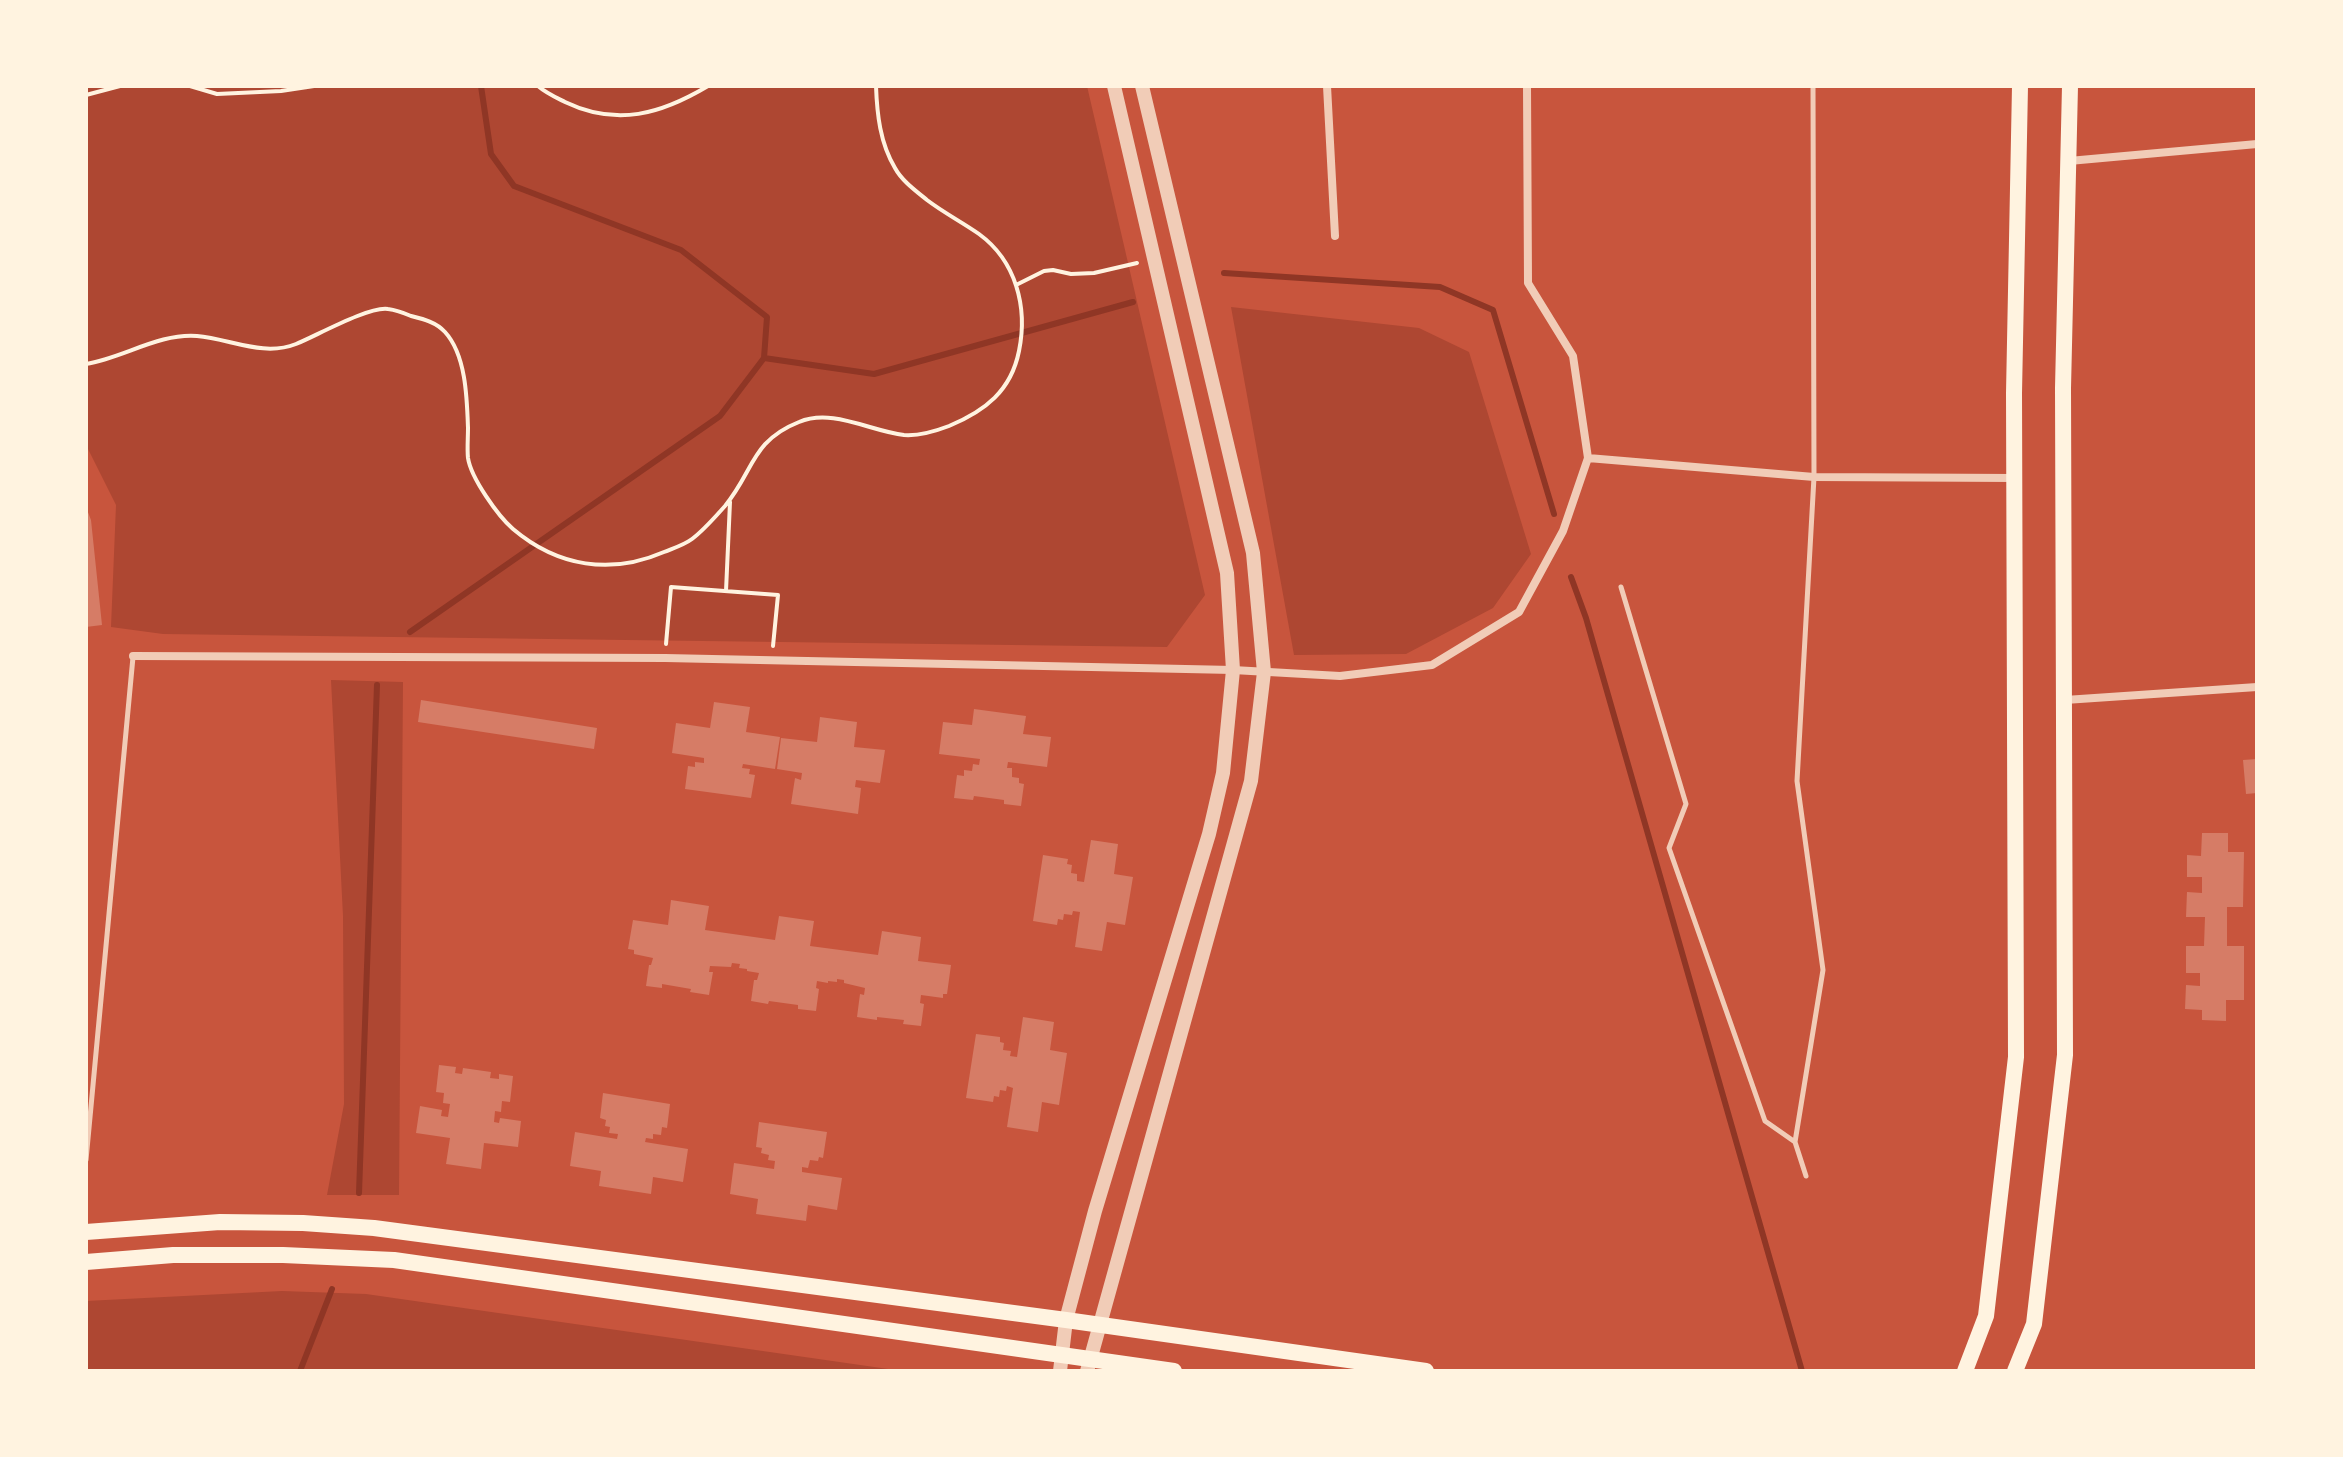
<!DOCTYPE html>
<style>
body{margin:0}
#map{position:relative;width:2343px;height:1457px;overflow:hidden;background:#c8553d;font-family:"Roboto Condensed",sans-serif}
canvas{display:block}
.frame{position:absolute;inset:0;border:88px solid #fff3e0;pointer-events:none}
</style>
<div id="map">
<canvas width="2343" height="1457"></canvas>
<div class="frame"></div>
</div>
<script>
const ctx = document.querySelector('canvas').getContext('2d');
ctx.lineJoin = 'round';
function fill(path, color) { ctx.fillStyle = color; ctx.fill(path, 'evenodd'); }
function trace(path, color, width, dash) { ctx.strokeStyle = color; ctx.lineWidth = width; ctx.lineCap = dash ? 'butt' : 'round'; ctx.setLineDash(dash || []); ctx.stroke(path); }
const green = new Path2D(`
 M86,86H1087L1205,595L1167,647L163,634L111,627L116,505L86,445Z
 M1231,307L1419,328L1469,352L1531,554L1493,608L1406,654L1294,655Z
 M331,680L403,682L399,1195H327L344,1104L343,916Z
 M282,1291L366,1294L902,1371H86V1301Z`);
const stream = new Path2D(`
 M1224,273L1440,287L1493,310L1554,514
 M764,358L874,374L1133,302
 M1571,577L1586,618L1802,1371
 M410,632L720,416L764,358L767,317L681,250L514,186L491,154L481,86
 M359,1193L377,685
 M300,1371L332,1289`);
const building = new Path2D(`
 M86,507L91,520L102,625L86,627Z
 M421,700L597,728L594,749L418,722Z
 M714,702L750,707L746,732L780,737L775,769L743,764L742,768L750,769L749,774L755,775L751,798L685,789L688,766L695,767V762L704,763V758L672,753L676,723L710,728Z
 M974,709L1026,716L1023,734L1051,737L1047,767L1008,762L1007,768H1012V777L1019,778V783L1024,784L1021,806L1004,804V800L974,796L973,800L954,798L957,775L964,776V770L972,771L973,764L979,765L980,759L939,754L943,722L972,725Z
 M820,717L857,722L854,747L885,750L880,783L856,780L855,787L861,788L858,814L791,804L795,778L801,780L802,773L777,769L781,738L817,742Z
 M2257,759V793L2246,794L2243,760Z
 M2202,833H2228V852H2244L2243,907H2227V946H2244V1000H2226V1021L2202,1020V1010L2185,1009L2186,985L2200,986V973H2186V946H2204L2205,917H2186L2187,892L2202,893V877H2187V855L2201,856Z
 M1091,840L1118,844L1114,874L1133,877L1125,925L1107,922L1102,951L1075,947L1080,912L1073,911L1072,915L1064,914L1063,920L1058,919L1057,925L1033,921L1043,855L1068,859L1067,864L1072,865L1071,873L1077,874V881L1084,882Z
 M671,900L709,906L705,930L775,940L779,916L814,921L810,946L878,955L882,931L921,937L918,961L951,965L947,994H943V998L921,995L920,1003L924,1004L921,1026L903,1024L904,1020L877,1017V1020L857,1017L860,994L864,995L865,988L844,983V980L837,979V982L828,981V983L817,981L816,988L819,989L816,1011L798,1009V1005L769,1001L768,1004L751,1001L754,980H757L759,973L747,971V969L739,968L740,964L732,963L731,967L710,966L709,972H713L709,995L690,992L691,989L662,984V988L646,986L649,965H651L653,958L634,954V950L628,949L633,920L668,925Z
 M1023,1017L1054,1022L1050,1050L1067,1053L1059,1105L1042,1102L1038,1132L1007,1127L1013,1088L1007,1086L1006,1091L1000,1090L999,1097L994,1096L993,1102L966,1098L976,1034L1000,1037V1042L1004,1043L1003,1050L1011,1051L1010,1056L1017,1057Z
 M439,1065L456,1067L455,1073L462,1074L463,1068L491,1072L490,1078L499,1079V1074L513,1076L510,1102L502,1101L501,1112L495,1111L494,1122L499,1123L500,1118L521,1121L518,1147L484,1143L481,1169L446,1164L450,1138L416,1133L420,1106L442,1110L441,1116L448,1117L450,1104L443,1103L444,1093L436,1092Z
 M603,1093L670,1104L667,1128L662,1127L661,1135L653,1134V1139L646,1138L645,1142L688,1149L683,1182L653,1177L651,1194L599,1186L601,1171L570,1166L575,1132L617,1139L618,1134L609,1133L610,1127L605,1126L606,1120L600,1118Z
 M759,1122L827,1132L823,1158L819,1157L818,1161L810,1160L808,1168L802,1167V1172L842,1178L837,1210L808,1205L806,1221L756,1214L758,1199L730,1194L734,1163L774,1169L775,1161L768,1160L769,1155L761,1153L762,1148L756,1147Z`);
const path = new Path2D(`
 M190,86L217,94L281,91L314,86
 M538,86C546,93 555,97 565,102C617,127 661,114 708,86
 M86,95L120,86
 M1016,285L1044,271L1053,270L1071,274L1094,273L1137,263
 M86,364C123,358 159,333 197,336C231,339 263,357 296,344C316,336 369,306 388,309C396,310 404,313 411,316C423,319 436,322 445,332C466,355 467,398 468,428C468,438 467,449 468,458C471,478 498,516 513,529C558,567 611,575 664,552C674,548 684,545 692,539C704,530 715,517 725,506C754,471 751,441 799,422C832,408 870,431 904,435C918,436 936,431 949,426C985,411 1011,391 1019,351C1028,307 1016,261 979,234C962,222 944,213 927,200C916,191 902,181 895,168C880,143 877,114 876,86
 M726,591L730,502
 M666,644L671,587L778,595L773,646`);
const service = new Path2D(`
 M1621,587L1686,804L1669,848L1765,1121L1795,1142
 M86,1160L133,657
 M1806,1176L1795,1142L1823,970L1797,781L1814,477L1813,86`);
const minor = new Path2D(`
 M1327,86L1335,236
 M1527,86L1528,283L1573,356L1588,458L1814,477L2014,478
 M2069,161L2257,144
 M133,656L665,658L1233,670L1340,676L1432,665L1519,612L1563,531L1588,458
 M2065,700L2257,687`);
const tertiary = new Path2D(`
 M1060,1371L1066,1320L1095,1211L1209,834L1223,773L1233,670L1227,573L1114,86
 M1087,1371L1251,781L1264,672L1253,553L1142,86`);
const secondary = new Path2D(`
 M86,1232L220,1222L303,1223L374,1228L1066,1320L1426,1371
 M86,1262L173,1255H283L394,1260L1174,1371`);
const primary = new Path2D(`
 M1965,1371L1986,1316L2016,1057L2014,393L2020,86
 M2015,1371L2034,1324L2065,1055L2063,388L2070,86`);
fill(green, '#ae4732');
trace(stream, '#8f3625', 6);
fill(building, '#d67c66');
trace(path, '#fff3e0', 4);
trace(service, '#f1ccb7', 5);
trace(minor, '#f1ccb7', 8);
trace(tertiary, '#f1ccb7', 14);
trace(secondary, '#fff3e0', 16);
trace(primary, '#fff3e0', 16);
</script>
